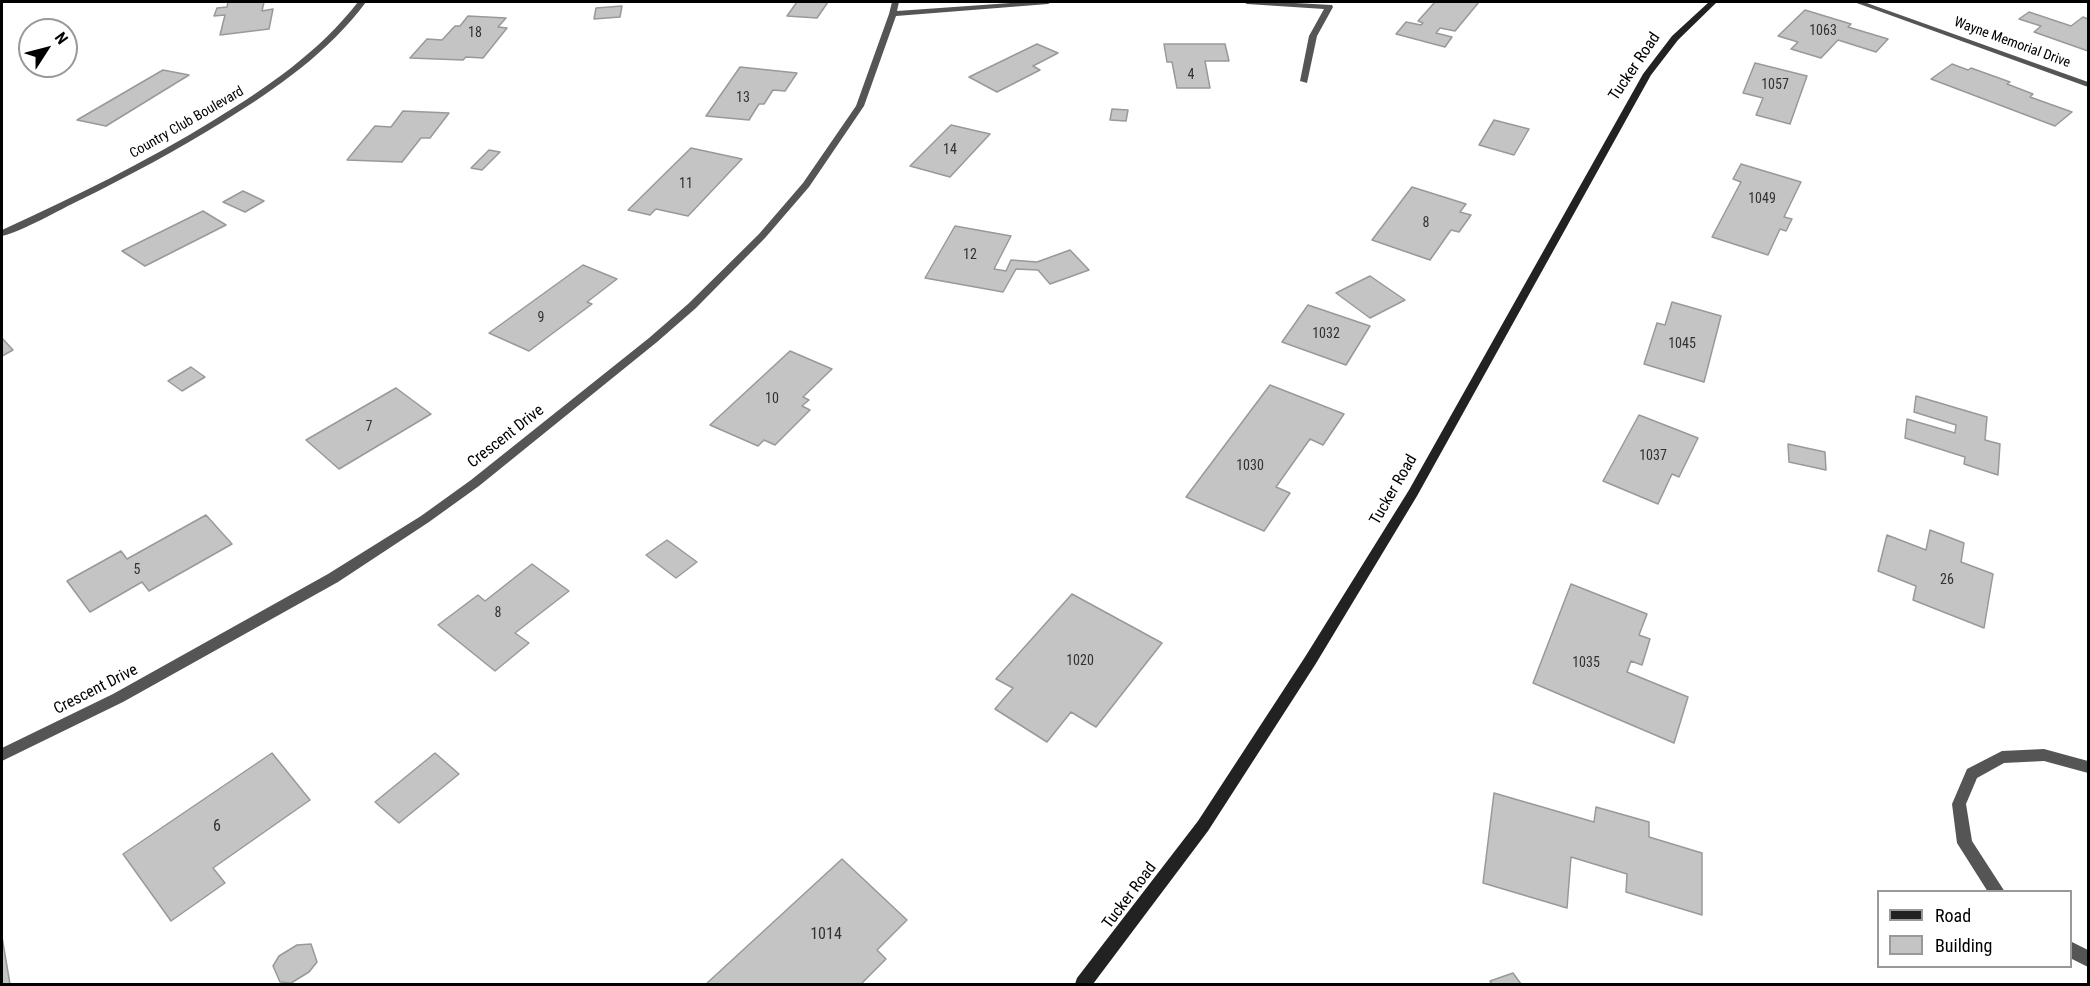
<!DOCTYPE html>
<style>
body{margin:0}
#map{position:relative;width:2090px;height:986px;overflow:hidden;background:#fff;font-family:"Roboto Condensed",sans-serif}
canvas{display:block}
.frame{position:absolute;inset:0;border:3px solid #000;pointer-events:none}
.legend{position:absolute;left:1877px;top:890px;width:195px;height:78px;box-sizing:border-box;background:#fff;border:2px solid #999;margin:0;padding:8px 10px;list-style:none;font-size:18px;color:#000}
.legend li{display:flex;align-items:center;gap:12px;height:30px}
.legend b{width:30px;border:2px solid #999}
.north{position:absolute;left:18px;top:18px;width:60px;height:60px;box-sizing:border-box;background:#fff;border:2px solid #999;border-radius:50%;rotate:54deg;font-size:16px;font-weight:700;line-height:24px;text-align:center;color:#000}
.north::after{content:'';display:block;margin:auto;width:21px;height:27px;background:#000;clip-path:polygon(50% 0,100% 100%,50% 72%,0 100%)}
</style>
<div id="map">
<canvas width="2090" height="986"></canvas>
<div class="frame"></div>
<ul class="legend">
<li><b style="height:8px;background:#222"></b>Road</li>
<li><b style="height:16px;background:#c4c4c4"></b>Building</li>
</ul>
<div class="north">N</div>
</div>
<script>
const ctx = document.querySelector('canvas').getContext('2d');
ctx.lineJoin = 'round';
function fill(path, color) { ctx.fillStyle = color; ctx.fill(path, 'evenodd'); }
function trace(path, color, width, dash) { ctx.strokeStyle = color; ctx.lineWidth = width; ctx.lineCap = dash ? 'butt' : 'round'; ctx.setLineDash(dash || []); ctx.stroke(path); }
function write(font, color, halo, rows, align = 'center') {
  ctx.font = font + ' "Roboto Condensed",sans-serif'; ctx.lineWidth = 4.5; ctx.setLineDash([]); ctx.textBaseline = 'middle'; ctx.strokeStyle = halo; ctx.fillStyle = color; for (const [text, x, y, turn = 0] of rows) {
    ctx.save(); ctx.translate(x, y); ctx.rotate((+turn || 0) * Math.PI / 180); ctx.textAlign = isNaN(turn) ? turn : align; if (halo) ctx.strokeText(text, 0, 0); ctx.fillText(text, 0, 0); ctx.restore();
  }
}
const building = new Path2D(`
 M228,2H264L262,11L273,9L269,29L220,35L225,15L214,16L217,8L227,7Z
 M797,2H828L817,18L787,16Z
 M1435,2H1479L1455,31L1440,28L1436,33L1452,37L1445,47L1396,34L1406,22L1421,25L1423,23L1418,21Z
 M622,6L620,17L594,19L596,8Z
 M1805,10L1851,24L1848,27L1888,39L1876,52L1838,40L1821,58L1791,49L1798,42L1778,36Z
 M2029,12L2071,26L2083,17L2088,19V51L2034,32L2041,26L2019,19Z
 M468,16L506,18L498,27L507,28L483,58L466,57L463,60L410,58L427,39L442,40L455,26H460Z
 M1037,44L1058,53L1033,66L1040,70L997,92L969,77Z
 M1164,44H1225L1229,61H1205L1210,88H1177L1172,62H1167Z
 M1755,63L1807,76L1790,124L1756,115L1763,98L1743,93Z
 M1952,64L1968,70L1971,68L2010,82L2007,84L2033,94L2030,97L2072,112L2055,126L1931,79Z
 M740,67L797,73L785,91L773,90L764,104H759L749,120L706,116Z
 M163,70L189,75L106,126L77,120Z
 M1112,109L1128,110L1126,121L1110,120Z
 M403,111L449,113L430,138H421L402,162L347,160L375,126L391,127Z
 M1494,120L1529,129L1514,155L1479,145Z
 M951,125L990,134L950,177L910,166Z
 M691,148L742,159L688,216L656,209L650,215L628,210Z
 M489,150L500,152L482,170L471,168Z
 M1741,164L1801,182L1784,217L1792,219L1786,231L1780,229L1768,255L1712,237L1741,182L1733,179Z
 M1412,187L1466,204L1460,212L1471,215L1459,232L1451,230L1430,260L1372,240Z
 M243,191L264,201L245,212L223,202Z
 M203,211L226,225L145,266L122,251Z
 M955,226L1011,236L994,269L1006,271L1011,260L1037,262L1070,250L1089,270L1050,284L1038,270L1016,269L1003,292L925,278Z
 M583,265L617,279L587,302L592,304L529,351L489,333Z
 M1370,276L1405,300L1370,318L1336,293Z
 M1672,302L1721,316L1704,382L1644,364L1657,323L1665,325Z
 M1308,305L1370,326L1346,365L1282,342Z
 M2,338L13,350L2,356Z
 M790,351L832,369L803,397L809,400L802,406L810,410L775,445L764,440L758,446L710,425Z
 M191,367L205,377L182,391L168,381Z
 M1270,385L1344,414L1323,445L1310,439L1276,487L1290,493L1264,531L1186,497Z
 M396,388L431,414L339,469L306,440Z
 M1916,396L1987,417L1985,440L2000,444L1998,475L1964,464L1965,457L1905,438L1907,419L1955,433L1956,425L1914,412Z
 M1639,415L1698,438L1679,477L1672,474L1658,504L1603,481Z
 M1788,444L1825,452L1826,470L1789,462Z
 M206,515L232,544L149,591L142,582L90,612L67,581L121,551L127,559Z
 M1930,530L1964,543L1961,562L1993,574L1984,628L1913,600L1916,586L1878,571L1887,535L1926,550Z
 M667,540L697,562L676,578L646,555Z
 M532,564L569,591L515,633L529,643L495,671L438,625L478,595L485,601Z
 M1571,584L1647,614L1639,635L1650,639L1642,665L1631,661L1627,672L1688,697L1674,743L1533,683Z
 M1072,594L1162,643L1096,727L1071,712L1047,742L995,709L1013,688L996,679Z
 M272,753L310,800L213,868L225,883L171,921L123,854Z
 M435,753L459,774L399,823L375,802Z
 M1494,793L1594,822L1596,807L1649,822V837L1702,853V915L1626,892L1627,874L1571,857L1567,908L1483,883Z
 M842,859L907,920L877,950L886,959L861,984H706Z
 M2,937L10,984H2Z
 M311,944L317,962L309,972L291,983L280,982L273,966L279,956L297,945Z
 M1513,973L1521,984H1492L1490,981Z`);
const street = new Path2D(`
 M358,2H366C328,53 277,88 224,121C177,150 129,176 80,200C59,210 23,231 2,236V230C74,197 146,162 214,120C268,87 319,52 358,2Z
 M892,2H899L897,11L1025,2H1052L1048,4L896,16L864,106L809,187L765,238L696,308L657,342L479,486L429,522L338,582L123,702L2,761V748L113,694L328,574L421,516L471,480L649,338L688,304L759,234L803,183L856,106L889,14Z
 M1243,2H1276L1332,5L1333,7L1317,36L1307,83L1300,81L1309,36L1324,9L1247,4Z
 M1854,2H1864L2088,82V87Z
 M2044,749L2088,761V773L2044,761L2004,763L1977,778L1966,804L1972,841L2005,892H1988L1957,843L1952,804L1967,769L2002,751Z
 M2070,941L2088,950V967L2070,958Z`);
const secondary = new Path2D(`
 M1709,2H1717L1678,40L1651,75L1417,496L1315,665L1208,831L1093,984H1075L1077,978L1198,821L1305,657L1409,490L1643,74L1672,36Z`);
const numberNames = [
 ["1063",1823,31],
 ["18",475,33],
 ["4",1191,75],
 ["1057",1775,85],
 ["13",743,98],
 ["14",950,150],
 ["11",686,184],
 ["1049",1762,199],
 ["8",1426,223],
 ["12",970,255],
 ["9",541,318],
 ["1032",1326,334],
 ["1045",1682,344],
 ["10",772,399],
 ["7",369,427],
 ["1037",1653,456],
 ["1030",1250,466],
 ["5",137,570],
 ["26",1947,580],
 ["8",498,613],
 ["1020",1080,661],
 ["1035",1586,663]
];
const farStreetnames = [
 ["Wayne Memorial Drive",2012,43,20],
 ["Country Club Boulevard",187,123,-30]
];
const streetNames = [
 ["Tucker Road",1635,67,-56],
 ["Crescent Drive",506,437,-38],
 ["Tucker Road",1394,490,-60],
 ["Crescent Drive",96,690,-27],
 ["Tucker Road",1130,896,-53]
];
const nearNumbernames = [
 ["6",217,827],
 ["1014",826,935]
];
fill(building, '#c4c4c4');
trace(building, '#999', 1.5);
fill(street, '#555');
fill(secondary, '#222');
write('14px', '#313131', null, numberNames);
write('14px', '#000', '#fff', farStreetnames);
write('16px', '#000', '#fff', streetNames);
write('16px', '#313131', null, nearNumbernames);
</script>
